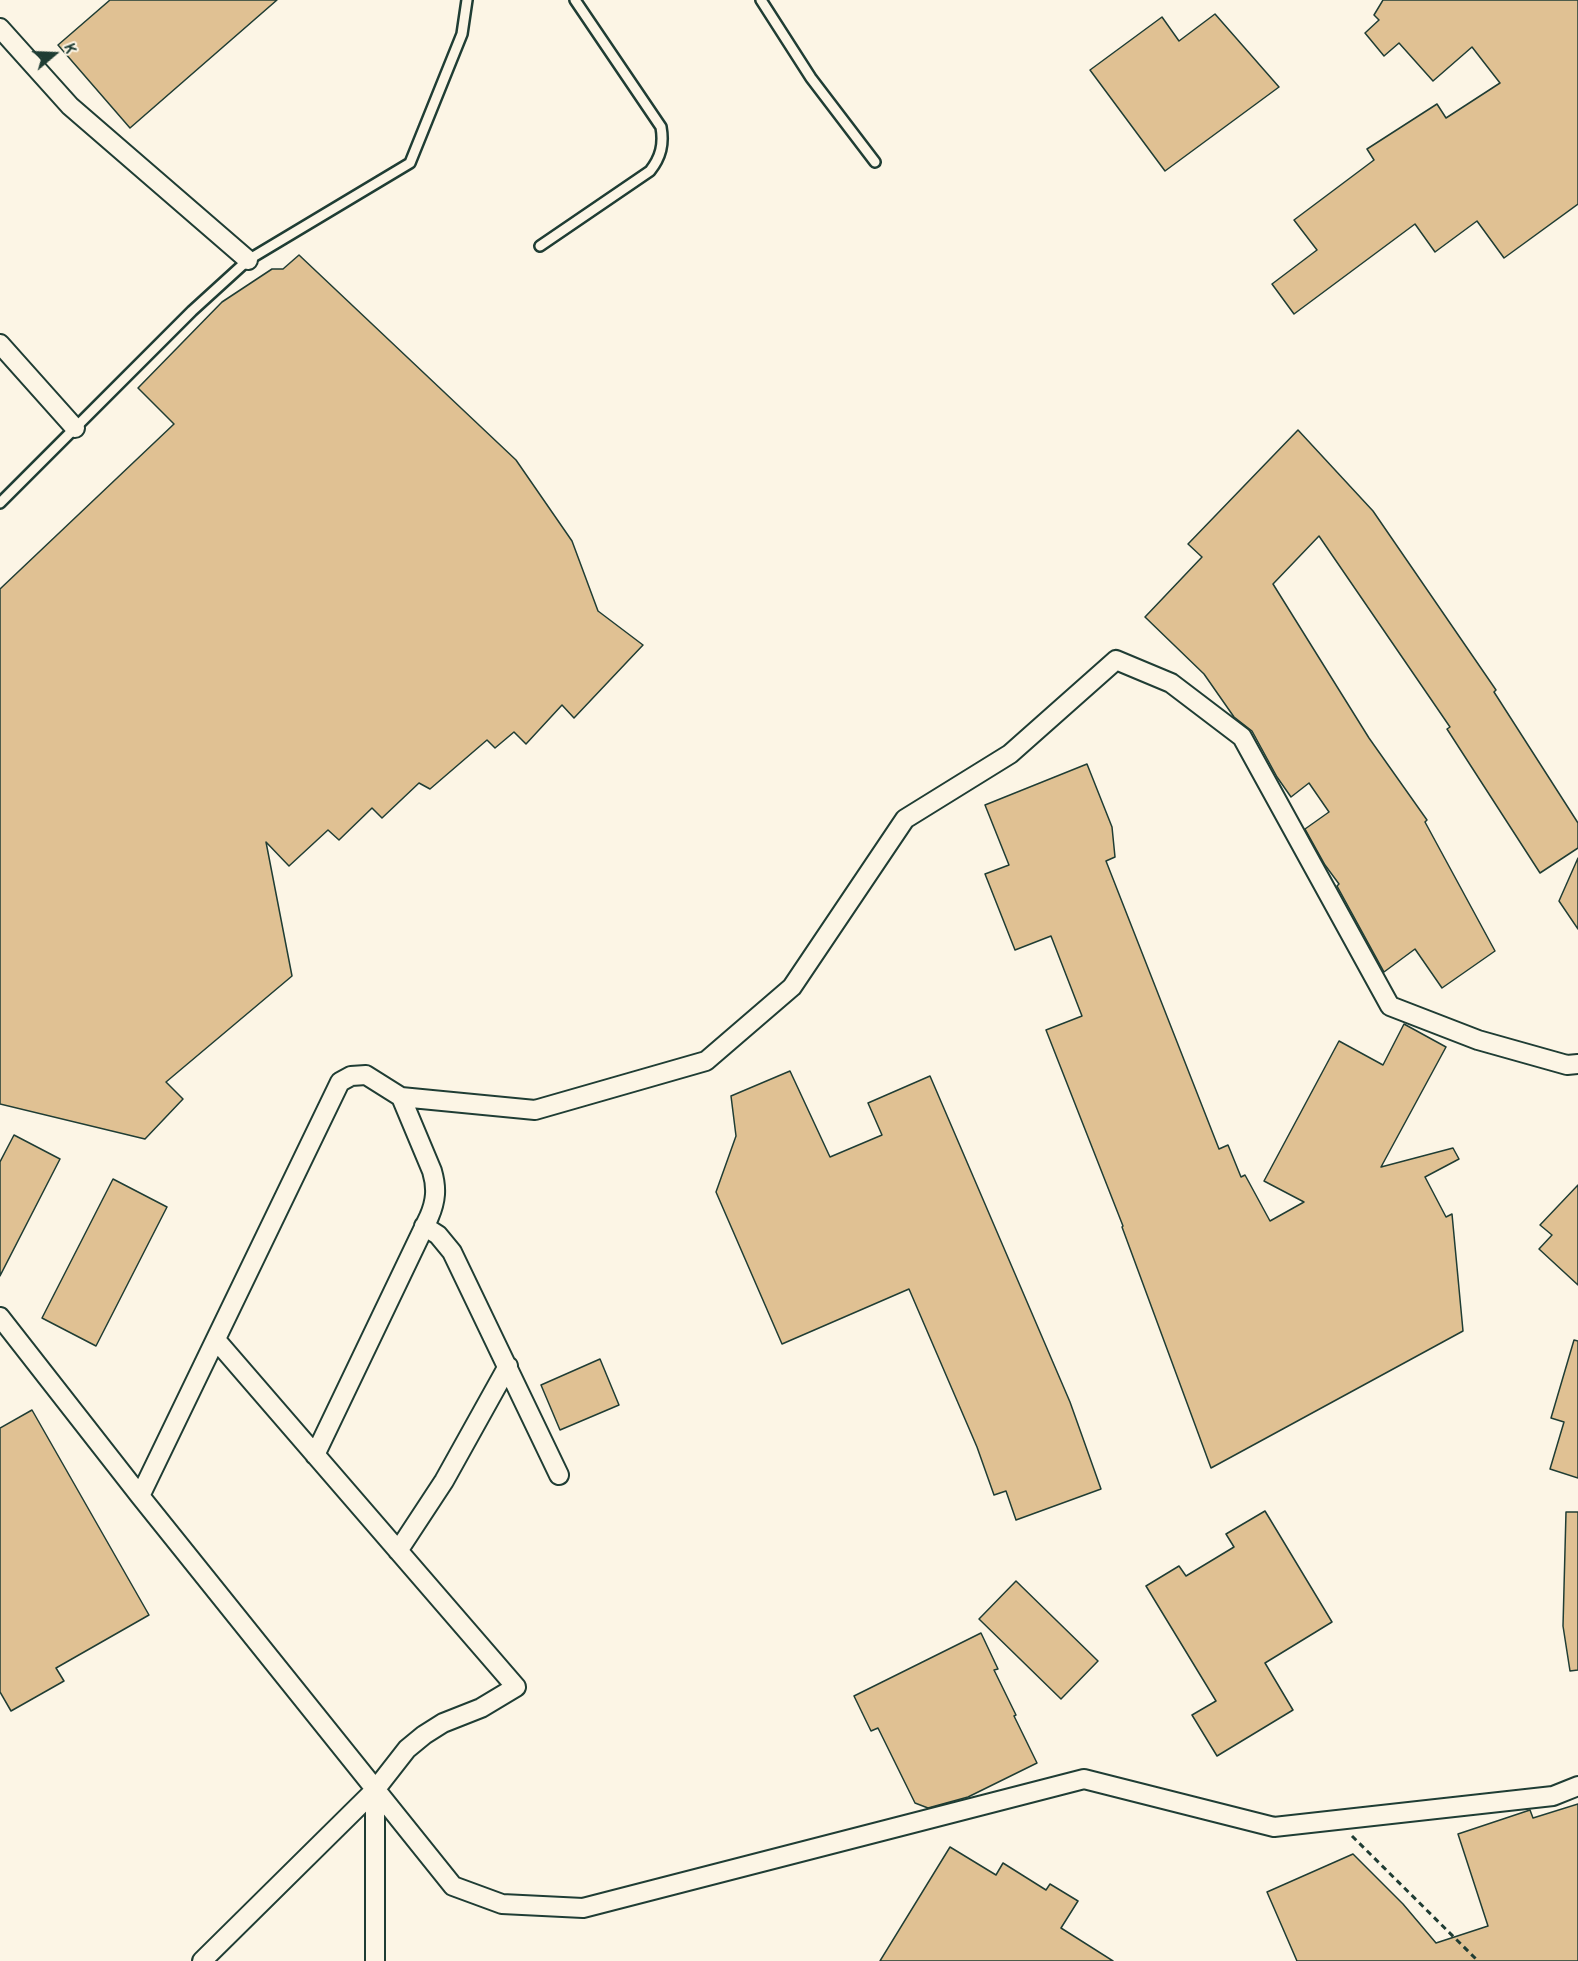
<!DOCTYPE html>
<style>
body{margin:0}
#map{position:relative;width:1578px;height:1961px;overflow:hidden;background:#fcf5e5;font-family:"Patrick Hand",sans-serif}
canvas{display:block}
.north{position:absolute;left:24px;top:24px;width:60px;height:60px;-webkit-text-stroke:4px #fcf5e5;paint-order:stroke;rotate:71deg;font-size:16px;font-weight:700;line-height:24px;text-align:center;color:#1f3d34}
.north::after{content:'';display:block;margin:auto;width:21px;height:27px;background:#1f3d34;clip-path:polygon(50% 0,100% 100%,50% 72%,0 100%)}
</style>
<div id="map">
<canvas width="1578" height="1961"></canvas>
<div class="north">K</div>
</div>
<script>
const ctx = document.querySelector('canvas').getContext('2d');
ctx.lineJoin = 'round';
function fill(path, color) { ctx.fillStyle = color; ctx.fill(path, 'evenodd'); }
function trace(path, color, width, dash) { ctx.strokeStyle = color; ctx.lineWidth = width; ctx.lineCap = dash ? 'butt' : 'round'; ctx.setLineDash(dash || []); ctx.stroke(path); }
const building = new Path2D(`
 M110,0H277L130,128L58,45Z
 M1383,0H1578V204L1504,258L1477,221L1435,252L1415,224L1294,314L1272,284L1317,250L1294,220L1374,160L1367,149L1437,104L1446,118L1500,83L1472,47L1433,81L1399,43L1384,56L1365,33L1379,20L1374,15Z
 M1215,14L1279,87L1165,171L1090,70L1162,17L1179,41Z
 M299,255L516,460L572,541L598,611L643,645L574,718L562,705L526,744L514,732L495,748L487,740L430,789L419,783L382,818L372,808L339,840L328,830L289,866L266,842L292,976L166,1082L183,1099L145,1139L0,1104V589L174,424L138,388L222,302L272,269H283Z
 M1298,430L1373,511L1496,690L1494,692L1578,823V848L1540,873L1447,729L1450,727L1319,536L1273,584L1369,738L1427,820L1425,822L1495,951L1442,988L1415,949L1384,972L1337,886L1339,884L1325,865L1305,829L1329,812L1309,783L1291,797L1277,777L1252,731L1234,717L1204,674L1145,617L1202,557L1188,544Z
 M1087,764L1112,827L1115,857L1106,861L1219,1149L1228,1145L1241,1177L1245,1175L1270,1221L1304,1202L1264,1181L1339,1041L1383,1065L1404,1024L1446,1047L1381,1167L1453,1148L1459,1159L1425,1177L1446,1217L1452,1214L1463,1331L1211,1468L1122,1227L1123,1226L1046,1030L1082,1016L1051,936L1015,950L985,874L1009,865L985,805Z
 M1578,858V929L1559,901Z
 M790,1071L830,1157L882,1135L868,1103L930,1076L1070,1402L1101,1489L1016,1520L1006,1491L994,1495L977,1447L909,1289L782,1344L716,1192L736,1136L731,1096Z
 M14,1135L60,1159L0,1276V1162Z
 M113,1179L167,1207L96,1346L42,1318Z
 M1578,1185V1285L1539,1249L1552,1235L1540,1225Z
 M1574,1340L1578,1341V1478L1550,1469L1564,1422L1551,1418Z
 M600,1359L619,1405L560,1430L541,1385Z
 M32,1410L149,1615L56,1668L64,1681L11,1711L0,1692V1428Z
 M1265,1511L1332,1622L1265,1663L1293,1710L1217,1756L1192,1715L1216,1701L1146,1586L1179,1566L1186,1576L1234,1547L1226,1534Z
 M1566,1512H1578V1670L1570,1671L1563,1626Z
 M1016,1581L1098,1661L1061,1699L979,1619Z
 M981,1633L998,1669L994,1670L1016,1715L1014,1716L1037,1763L968,1797L928,1808L915,1803L878,1728L871,1731L854,1696Z
 M1578,1804V1961H1297L1267,1892L1353,1854L1403,1904L1436,1943L1488,1926L1458,1834L1530,1810L1533,1818Z
 M950,1847L996,1875L1003,1863L1046,1890L1050,1884L1078,1901L1061,1928L1113,1961H880Z`);
const path = new Path2D(`
 M1352,1836L1478,1961`);
const service = new Path2D(`
 M761,0L811,78L875,162
 M540,246L650,171C661,157 664,144 661,127L575,0
 M0,503L192,311L248,260L410,163L462,34L467,0`);
const minor = new Path2D(`
 M0,28L70,106L248,260
 M0,344L75,428
 M424,1226L438,1235L452,1252L559,1475
 M0,1317L140,1496L453,1886L502,1904L583,1908L1084,1779L1274,1827L1553,1796L1578,1786
 M315,1455L429,1217C436,1201 437,1188 432,1171L401,1097
 M140,1496L340,1082L351,1076L366,1075L401,1097L535,1110L706,1061L792,987L905,819L1010,754L1116,660L1171,683L1242,737L1390,1006L1478,1040L1567,1065L1578,1064
 M398,1551L444,1481L508,1366
 M202,1961L375,1790L407,1749L424,1735L443,1723L481,1708L516,1687L216,1340
 M375,1961V1790`);
fill(building, '#e0c193');
trace(building, '#1f3d34', 1.5);
trace(service, '#1f3d34', 14);
trace(minor, '#1f3d34', 22);
trace(path, '#1f3d34', 3, [6, 4.5]);
trace(service, '#fcf5e5', 9);
trace(minor, '#fcf5e5', 18);
</script>
